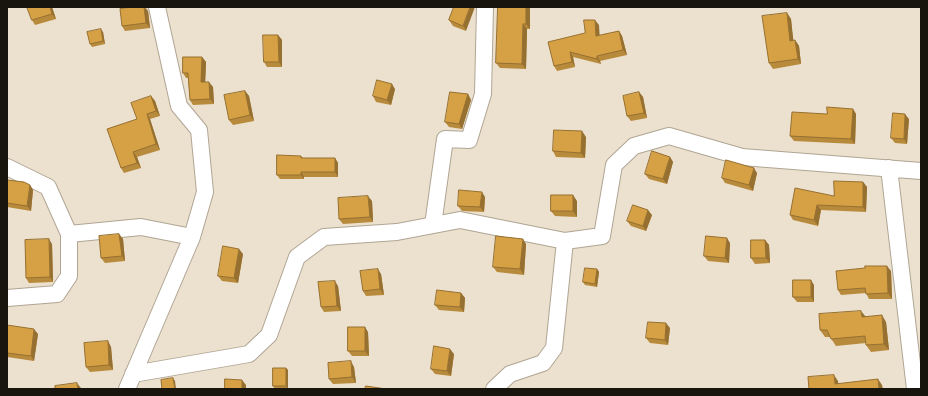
<!DOCTYPE html>
<style>
body{margin:0}
#map{position:relative;width:928px;height:396px;overflow:hidden;background:#ece0ce;font-family:Raleway,sans-serif}
canvas{display:block}
.frame{position:absolute;inset:0;border:8px solid #18140e;pointer-events:none}
</style>
<div id="map">
<canvas width="928" height="396"></canvas>
<div class="frame"></div>
</div>
<script>
const ctx = document.querySelector('canvas').getContext('2d');
ctx.lineJoin = 'round';
function trace(path, color, width, dash) { ctx.strokeStyle = color; ctx.lineWidth = width; ctx.lineCap = dash ? 'butt' : 'round'; ctx.setLineDash(dash || []); ctx.stroke(path); }
function fill(path, color) { ctx.fillStyle = color; ctx.fill(path, 'evenodd'); }
const minor = new Path2D(`
 M7,167L48,187L69,234L141,227L192,237
 M889,168L915,389
 M433,225L445,139L469,140L483,94L485,7
 M7,298L57,294L69,276V234
 M133,374L249,354L269,335L297,257L324,237L397,232L460,220L565,241
 M127,389L192,237L205,192L199,130L179,106L157,7
 M494,389L510,374L543,363L554,348L565,241L602,236L614,165L634,146L669,136L742,157L921,171`);
const wall = new Path2D(`
 M27,7H52L56,19L35,25L32,20Z
 M454,7L466,31L453,26L449,20Z
 M498,7H530V29H527L526,69L500,68L496,63Z
 M148,11L150,28L125,31L122,26Z
 M787,13L791,19L793,41L795,40L799,46L801,64L773,69L769,63Z
 M599,25V36L619,31L622,36L627,55L600,61L601,64L573,57L575,67L557,71L554,66L585,33Z
 M103,32L105,44L92,47L90,44Z
 M278,35L282,40V67H267L264,62Z
 M202,57L206,62L205,82L213,87L214,104L193,105L190,100L188,78H186L183,73Z
 M395,89L391,105L376,102L373,96Z
 M245,91L249,96L254,121L233,125L229,120Z
 M639,92L643,97L647,118L631,121L627,116Z
 M468,94L471,100L462,129L449,127L445,122Z
 M151,96L155,101L160,116L150,119L160,150L137,157L141,168L124,173L121,168L137,119Z
 M853,109L856,114L855,144L794,141L790,136L827,114Z
 M909,119L907,144L895,143L891,138Z
 M586,137L585,158L556,157L553,151Z
 M301,156L303,158H335L338,163V177H304V179H280L277,175Z
 M670,157L673,162L667,184L649,179L645,174Z
 M757,173L753,191L725,183L722,178Z
 M7,180L30,185L33,190L31,211L7,207Z
 M863,182L867,187L866,212L821,210L818,226L793,220L790,215L834,196Z
 M485,197L484,212L462,211L458,206Z
 M372,201L373,222L343,224L339,219Z
 M577,201V217L555,216L551,211Z
 M652,215L646,231L631,226L627,221Z
 M119,234L123,239L125,261L105,263L101,258Z
 M765,240L769,245L770,263L755,264L751,258Z
 M730,243L729,263L708,261L704,256Z
 M52,244L53,282L29,283L26,278Z
 M526,244L524,275L497,272L493,267Z
 M243,254L238,283L222,281L218,276Z
 M597,269L599,272L597,287L585,285L583,282Z
 M891,271L892,299H869L866,293L841,295L838,290Z
 M381,274L384,295L366,296L363,291Z
 M814,285V302H797L793,297Z
 M338,286L341,311L324,312L321,307Z
 M461,293L465,298L464,312L439,310L435,305Z
 M865,316L886,322L889,350L871,352L866,345V343L836,346L830,337H825L820,330Z
 M7,325L38,334L34,361L7,357Z
 M670,328L668,345L650,343L646,338Z
 M368,332L369,356H352L348,351Z
 M108,341L111,347L113,370L90,372L86,367Z
 M454,354L451,376L435,374L431,369Z
 M354,367L356,383L333,384L329,379Z
 M286,368L288,370V389H275L273,386Z`);
const shadedWall = new Path2D(`
 M50,7H52L56,19L52,14Z
 M144,7H145L148,11L150,28L146,23Z
 M470,7H475L466,31L463,26Z
 M526,7H530V29L526,24Z
 M787,13L791,19L794,46L790,41Z
 M595,20L599,25L600,41L596,36Z
 M523,24L527,29L526,69L522,64Z
 M101,29L103,32L105,44L103,41Z
 M619,31L622,36L627,55L623,50Z
 M278,35L282,40V67L279,62Z
 M795,40L799,46L801,64L798,59Z
 M570,52L573,57L575,67L572,62Z
 M597,56L600,61L601,64L597,59Z
 M202,57L206,62L205,88L201,82Z
 M209,82L213,87L214,104L210,99Z
 M392,84L395,89L391,105L387,100Z
 M245,91L249,96L254,121L250,115Z
 M639,92L643,97L647,118L644,113Z
 M468,94L471,100L462,129L459,124Z
 M151,96L155,101L160,116L156,111Z
 M853,109L856,114L855,144L851,139Z
 M147,114L150,119L160,150L156,144Z
 M905,114L909,119L907,144L904,139Z
 M582,131L586,137L585,158L581,153Z
 M133,152L137,157L141,168L137,163Z
 M670,157L673,162L667,184L663,179Z
 M335,158L338,163V177L335,172Z
 M754,168L757,173L753,191L749,185Z
 M301,172L304,177V179L301,175Z
 M863,182L867,187L866,212L863,207Z
 M30,185L33,190L31,211L27,206Z
 M482,192L485,197L484,212L480,207Z
 M573,195L577,201V217L573,211Z
 M368,196L372,201L373,222L370,217Z
 M817,205L821,210L818,226L814,220Z
 M648,210L652,215L646,231L643,226Z
 M119,234L123,239L125,261L122,256Z
 M727,238L730,243L729,263L725,258Z
 M49,239L52,244L53,282L50,277Z
 M523,239L526,244L524,275L520,269Z
 M765,240L769,245L770,263L766,258Z
 M239,249L243,254L238,283L234,278Z
 M887,266L891,271L892,299L888,293Z
 M378,269L381,274L384,295L380,289Z
 M597,269L599,272L597,287L595,284Z
 M811,280L814,285V302L811,297Z
 M335,281L338,286L341,311L337,306Z
 M461,293L465,298L464,312L460,307Z
 M861,311L866,317H862Z
 M882,315L886,322L889,350L884,344Z
 M666,323L670,328L668,345L665,340Z
 M365,327L368,332L369,356L365,351Z
 M34,329L38,334L34,361L31,356Z
 M108,341L111,347L113,370L109,365Z
 M450,349L454,354L451,376L447,371Z
 M351,361L354,367L356,383L352,377Z
 M286,368L288,370V389L286,386Z
 M834,375L838,381L839,389L835,384Z
 M173,378L175,381L176,389H175Z
 M878,379L882,385L883,389H879Z
 M242,380L246,385V389H242Z
 M77,383L81,388V389H78Z`);
const building = new Path2D(`
 M27,7H50L52,14L32,20Z
 M132,7H144L146,23L122,26L120,9Z
 M454,7H470L463,26L449,20Z
 M498,7H526V24H523L522,64L496,63Z
 M787,13L790,41L795,40L798,59L769,63L762,16Z
 M584,20H595L596,36L619,31L623,50L597,56V59L570,52L572,62L554,66L548,42L585,33Z
 M101,29L103,41L90,44L87,32Z
 M263,35H278L279,62H264Z
 M183,57H202L201,82H209L210,99L190,100L188,73H183Z
 M377,80L392,84L387,100L373,96Z
 M245,91L250,115L229,120L224,95Z
 M450,92L468,94L459,124L445,122Z
 M639,92L644,113L627,116L623,96Z
 M151,96L156,111L147,114L156,144L133,152L137,163L121,168L107,129L137,119L131,103Z
 M827,107L853,109L851,139L790,136L792,112L827,114Z
 M893,113L905,114L904,139L891,138Z
 M554,130L582,131L581,153L553,151Z
 M652,151L670,157L663,179L645,174Z
 M277,155L301,156V158H335V172H301V175H277Z
 M726,160L754,168L749,185L722,178Z
 M7,180L24,182L30,185L27,206L7,203Z
 M834,181L863,182V207L817,205L814,220L790,215L795,188L834,196Z
 M459,190L482,192L480,207L458,206Z
 M551,195H573V211H551Z
 M368,196L370,217L339,219L338,198Z
 M633,205L648,210L643,226L627,221Z
 M119,234L122,256L101,258L99,236Z
 M496,236L523,239L520,269L493,267Z
 M706,236L727,238L725,258L704,256Z
 M49,239L50,277L26,278L25,240Z
 M751,240H765L766,258H751Z
 M223,246L239,249L234,278L218,276Z
 M865,266H887L888,293L866,294L865,288L838,290L836,271L865,268Z
 M585,268L597,269L595,284L583,282Z
 M378,269L380,289L363,291L360,271Z
 M793,280H811V297H793Z
 M335,281L337,306L321,307L318,282Z
 M437,290L461,293L460,307L435,305Z
 M861,311L862,317L882,315L884,344L866,345L865,336L831,339L827,330H820L819,314Z
 M648,322L666,323L665,340L646,338Z
 M7,325L34,329L31,356L7,353Z
 M348,327H365V351H348Z
 M108,341L109,365L86,367L84,343Z
 M434,346L450,349L447,371L431,369Z
 M351,361L352,377L329,379L328,363Z
 M273,368H286V386H273Z
 M834,375L835,384L878,379L879,389H809L808,377Z
 M173,378L175,389H162L161,380Z
 M225,379L242,380V389H225Z
 M77,383L78,389H55V386Z
 M366,386L386,389H365Z`);
trace(minor, '#b0a594', 18);
trace(minor, '#fff', 16);
fill(wall, '#b88a3b');
fill(shadedWall, '#967030');
fill(building, '#d6a045');
trace(building, '#967030', 1);
</script>
